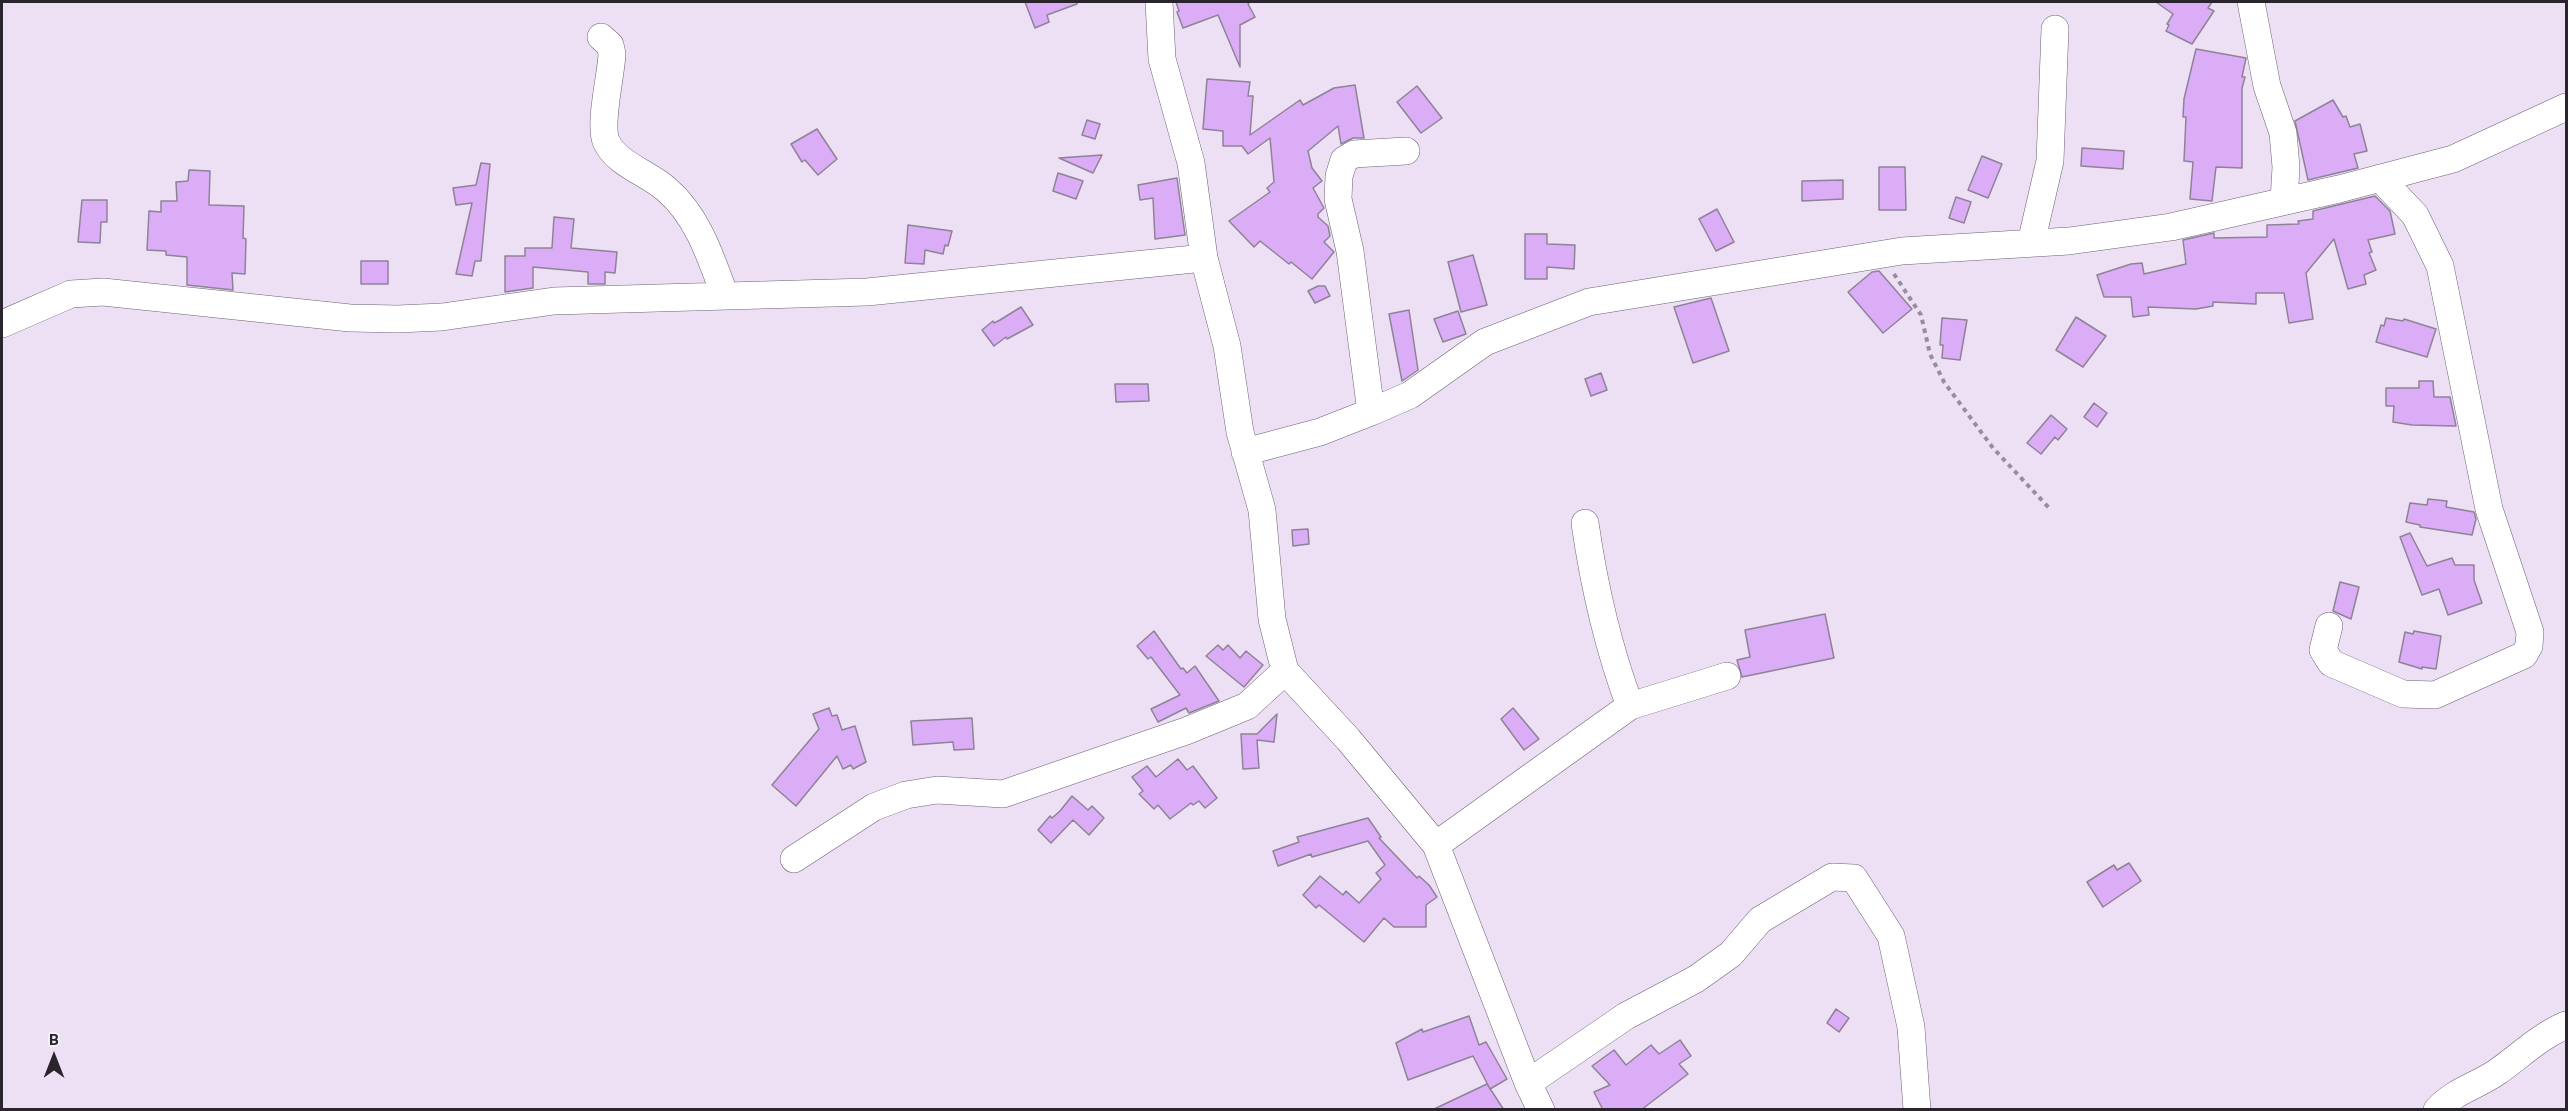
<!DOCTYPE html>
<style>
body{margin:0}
#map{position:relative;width:2568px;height:1111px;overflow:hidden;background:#ede0f5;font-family:Barlow,sans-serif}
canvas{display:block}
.frame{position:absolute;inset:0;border:3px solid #2a252d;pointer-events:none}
.north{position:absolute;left:24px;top:1027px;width:60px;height:60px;-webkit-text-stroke:4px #f7effc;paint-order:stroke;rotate:0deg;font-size:16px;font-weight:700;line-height:24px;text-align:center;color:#2a252d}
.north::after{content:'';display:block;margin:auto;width:21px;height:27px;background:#2a252d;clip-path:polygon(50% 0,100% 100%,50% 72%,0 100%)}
</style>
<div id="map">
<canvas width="2568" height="1111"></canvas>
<div class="frame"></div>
<div class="north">B</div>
</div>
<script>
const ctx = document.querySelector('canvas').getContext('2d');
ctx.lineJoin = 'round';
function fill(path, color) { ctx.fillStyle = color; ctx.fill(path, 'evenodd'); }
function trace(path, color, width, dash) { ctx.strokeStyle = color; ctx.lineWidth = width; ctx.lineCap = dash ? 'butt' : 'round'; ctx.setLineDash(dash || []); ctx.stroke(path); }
const building = new Path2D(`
 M1025,2H1077V4L1047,15L1049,22L1035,28Z
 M1176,2H1250L1248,4L1255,17L1240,25V67L1218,15L1183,28L1177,12L1179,11Z
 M2156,2H2212L2208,8L2214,11L2192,44L2166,31L2169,25L2167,24L2173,14Z
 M2196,49L2246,58L2242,77H2245L2242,88V168L2216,167L2212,201L2190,199L2193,162L2184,161L2186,117H2183L2184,99Z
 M1207,79L1250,82L1248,96H1253L1250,135L1300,100L1303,105L1334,88L1355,85L1364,138H1353L1341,144L1338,126L1308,151L1312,168L1322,181L1313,188L1324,208L1318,214V217L1328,226L1330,236L1324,242L1334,252L1312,279L1291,262L1289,264L1260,241L1254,247L1229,221L1270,192L1267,188L1274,182L1270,138L1248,154L1242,146H1223V131L1203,129Z
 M1417,86L1442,118L1421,133L1397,102Z
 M2333,100L2343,117L2346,116L2350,127L2360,124L2367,151L2354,154L2358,168L2308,180L2295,121Z
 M1087,120L1100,124L1095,139L1082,135Z
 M817,129L837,159L818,175L805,160L802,162L791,144Z
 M2082,148L2124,151L2123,169L2081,166Z
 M1102,155L1093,173L1059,158Z
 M1982,156L2002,164L1988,198L1968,190Z
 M481,163L490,164L481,261H475L472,276L456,274L472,203L456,205L453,188L476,185Z
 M1879,167H1905L1906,210H1879Z
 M189,170L210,171L209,205L244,206L243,238L246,239L245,274L232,273L233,290L187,285V257L166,255V251L147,250L149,211L161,212V201H177L176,182L188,181Z
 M1058,173L1083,181L1076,199L1053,191Z
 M1177,178L1185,235L1155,239L1153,198L1140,200L1138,185Z
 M1843,180V199L1802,201V181Z
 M2375,196L2390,211L2395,234L2368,240L2372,252L2369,253L2376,270L2364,275L2366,284L2348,289L2334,239L2306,273L2313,319L2289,323L2284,293H2256V304L2213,302V306L2196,309L2148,307L2149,315L2133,317L2131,297H2104L2097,275L2131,264L2142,263L2144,274L2186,264L2183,240L2214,233V238L2267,237V225L2299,224L2298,221L2313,219V211Z
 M1956,197L1971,202L1964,223L1949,218Z
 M82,200H107V222H101L100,243L78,242Z
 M1717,209L1734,242L1716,251L1699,219Z
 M554,217L574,219L571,248L617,252L615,273L605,272V284H588V272L533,267V288L505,292V256H525V248H552Z
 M908,225L952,231L948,246L945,245L943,254L925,250L924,264L905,263Z
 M1525,234H1547V244L1575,245L1574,269L1547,267V279H1525Z
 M1473,255L1487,305L1461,312L1448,262Z
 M361,261H388V284H361Z
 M1879,271L1912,309L1883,333L1848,292L1872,272Z
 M1318,286H1325L1330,296L1315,303L1308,291Z
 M1711,298L1729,351L1693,363L1674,307Z
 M1021,307L1033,325L1007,339L1006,337L994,346L982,330L993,321L994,323L1000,320Z
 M1409,310L1418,370L1402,381L1389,314Z
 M1458,311L1466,334L1443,342L1434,319Z
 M2076,317L2106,336L2083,367L2056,350Z
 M1942,318L1967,320L1960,360L1942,358L1943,345H1940Z
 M2386,318L2403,321L2404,319L2436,329L2427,357L2376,342L2381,325L2384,326Z
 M1601,373L1607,390L1591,396L1585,379Z
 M2419,381H2433L2434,397H2450L2456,426L2412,425L2393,422L2394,406H2386V388H2419Z
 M1115,384H1148L1149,401L1116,402Z
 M2094,403L2107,413L2097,427L2084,417Z
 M2051,415L2067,429L2058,440L2055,437L2041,454L2027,443Z
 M2428,499L2447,501L2446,507L2474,512L2476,519L2472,535L2420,527V525L2406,522L2410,503L2427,505Z
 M1308,529L1309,544L1293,546L1292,530Z
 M2410,533L2427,566L2452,558L2455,565H2474V580L2482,603L2448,615L2439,589L2422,595L2400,537Z
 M2340,582L2359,587L2351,619L2333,611Z
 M1825,614L1834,658L1742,677L1737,660L1750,657L1745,630Z
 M1154,631L1181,669L1183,668L1187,673L1195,666L1219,701L1189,713L1186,708L1158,722L1151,709L1180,695L1151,657L1148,659L1137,646Z
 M2414,631L2441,636L2436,669L2422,667V669L2399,662L2405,632L2413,634Z
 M1218,645L1223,650L1228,645L1240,658L1246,651L1263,665L1244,687L1206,656Z
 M829,708L832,716L837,715L842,730L855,726L866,762L853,769L851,765L843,769L837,756L796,806L772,785L819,729L813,714Z
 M1513,708L1539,739L1524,750L1501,719Z
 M1277,714L1274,742L1257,740L1259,768L1243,769L1241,734H1257Z
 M972,718L974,749L954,750L953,742L913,745L911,721Z
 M1178,759L1187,770L1193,766L1217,798L1205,808L1199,801L1193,805L1191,803L1170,819L1158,805L1154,809L1139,794L1143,791L1132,777L1147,766L1156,777Z
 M1072,796L1088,810L1092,806L1104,818L1089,835L1073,820L1051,843L1038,830L1050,816L1052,818L1060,811Z
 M1368,818L1381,837L1379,838L1417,878L1419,876L1429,885L1437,897L1426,905V927H1394L1384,918L1364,942L1319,905L1316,908L1303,895L1320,876L1343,895L1346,891L1359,903L1381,879L1376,873L1385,865L1368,841L1312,857L1311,854L1278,866L1273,851L1299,842L1297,837Z
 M2129,863L2141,881L2103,907L2087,882L2114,865L2117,870Z
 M1836,1009L1849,1018L1839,1032L1827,1023Z
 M1469,1016L1479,1045L1486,1042L1507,1079L1490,1089L1473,1056L1408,1080L1396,1043L1422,1029L1423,1032Z
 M1680,1040L1691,1056L1679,1064L1688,1074L1641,1110H1603L1594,1092L1610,1085L1592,1066L1614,1050L1626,1065L1651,1045L1659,1054Z
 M1487,1084L1504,1110H1432Z`);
const path = new Path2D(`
 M1894,274L1921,315L1930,354L1944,382L1993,448L2051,510`);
const minor = new Path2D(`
 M1159,2L1162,59L1191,163L1204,258L1227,346L1240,432L1262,510L1272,619L1285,671L1348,739L1436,845L1528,1083L1541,1110
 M2251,2L2267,86L2283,133L2286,167L2284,201
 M601,37L610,45L612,54C611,76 599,123 606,141C616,164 648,173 666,189C698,216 711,258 725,296
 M2031,243L2050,161L2055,29
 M2,324L71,294L103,292L350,318L398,319L442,317L554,301L867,292L1204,258
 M1371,412L1350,251L1338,199L1339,176L1344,160L1354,154L1406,151
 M1245,452L1320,432L1371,412L1410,395L1485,342L1589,302L1902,251L2069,241L2171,227L2339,189L2453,159L2566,107
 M1585,523C1594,586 1608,647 1630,706
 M2329,626L2323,650L2331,663L2403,694L2435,695L2524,655L2529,646L2530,632L2489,509L2440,266L2415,215L2380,178
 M1436,845L1630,706L1727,676
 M794,859L874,807L906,795L937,790L1003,794L1186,731L1247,706L1285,671
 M1528,1083L1626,1016L1696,979L1731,954L1760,920L1832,877L1854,878L1891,936L1911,1027L1917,1110
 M2437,1110C2454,1091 2477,1086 2497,1072C2520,1056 2540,1036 2566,1025`);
fill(building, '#dcadf7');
trace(building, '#8e8296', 1.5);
trace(minor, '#6d6174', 28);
trace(path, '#978d9c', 4, [4.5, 4.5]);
trace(minor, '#fff', 27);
</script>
